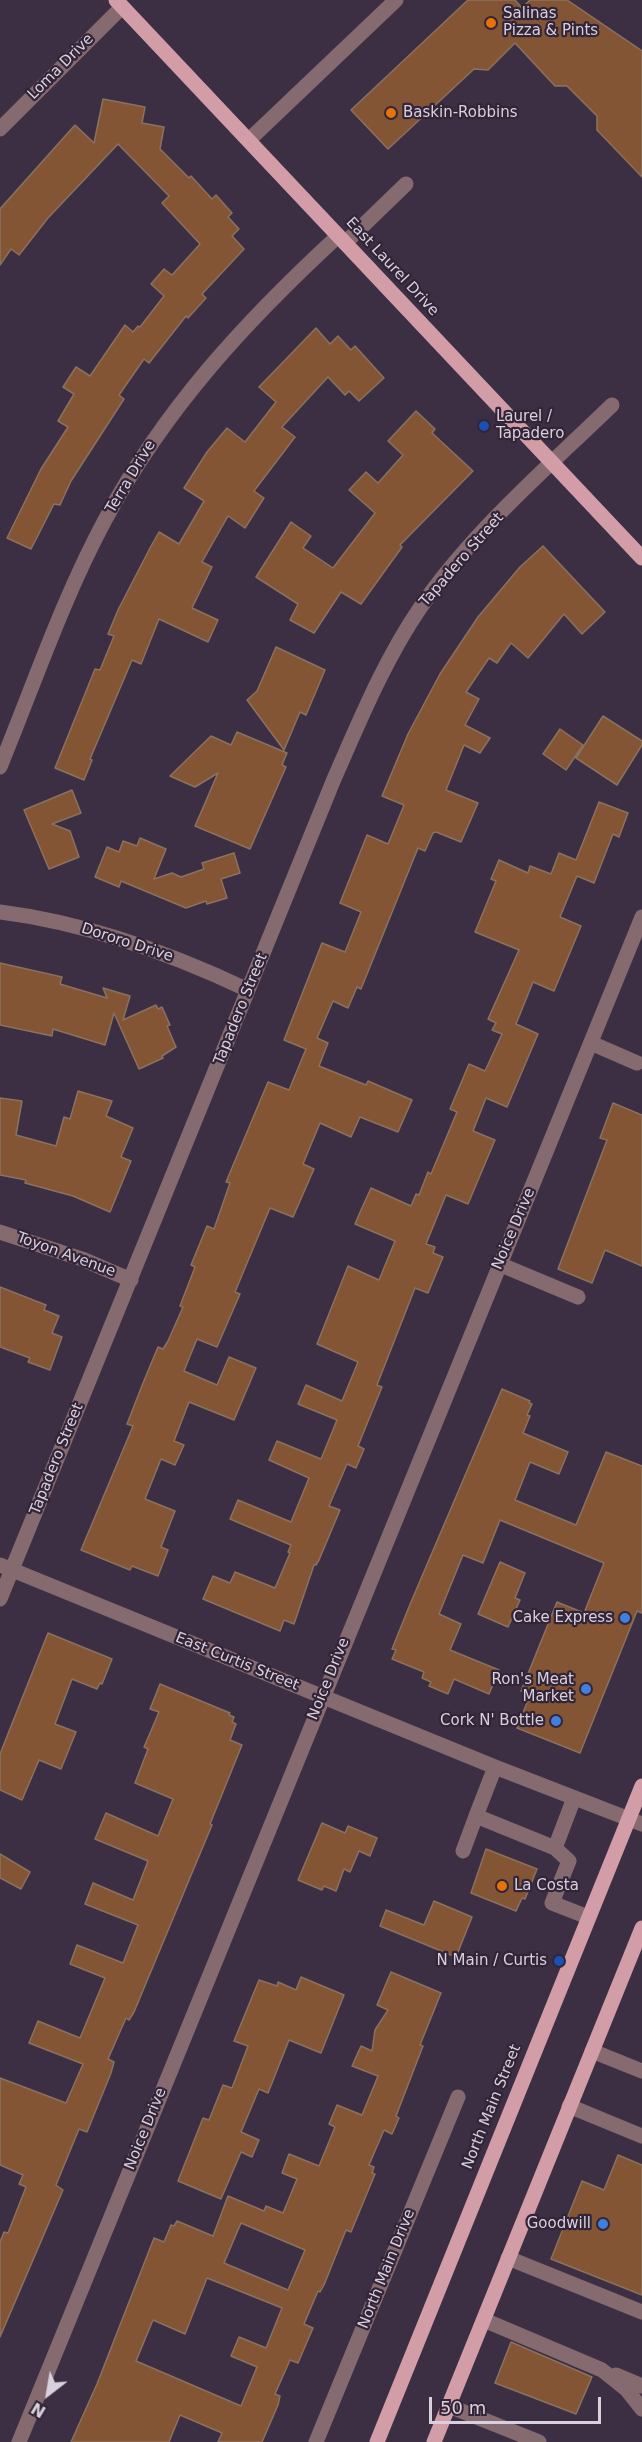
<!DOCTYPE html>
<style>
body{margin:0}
#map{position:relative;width:642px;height:2442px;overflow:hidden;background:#3d2f43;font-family:"DejaVu Sans",sans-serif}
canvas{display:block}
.north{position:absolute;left:18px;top:2364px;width:60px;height:60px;-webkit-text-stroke:4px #332538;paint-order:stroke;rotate:211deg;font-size:16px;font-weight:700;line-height:24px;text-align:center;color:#d9d0dd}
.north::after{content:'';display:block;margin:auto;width:21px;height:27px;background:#d9d0dd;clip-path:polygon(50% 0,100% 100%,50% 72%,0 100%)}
.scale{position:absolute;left:429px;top:2397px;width:172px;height:27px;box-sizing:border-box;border:3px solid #d9d0dd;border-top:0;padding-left:8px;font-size:18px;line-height:21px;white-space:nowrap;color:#d9d0dd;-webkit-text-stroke:4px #332538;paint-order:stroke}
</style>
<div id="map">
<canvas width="642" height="2442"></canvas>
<div class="north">N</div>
<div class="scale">50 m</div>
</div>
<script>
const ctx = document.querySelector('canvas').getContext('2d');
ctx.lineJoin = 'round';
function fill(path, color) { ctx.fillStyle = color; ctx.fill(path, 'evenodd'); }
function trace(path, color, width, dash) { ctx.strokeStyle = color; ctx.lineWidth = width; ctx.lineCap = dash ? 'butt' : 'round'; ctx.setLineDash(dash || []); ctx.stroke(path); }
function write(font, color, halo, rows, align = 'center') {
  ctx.font = font + ' "DejaVu Sans",sans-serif'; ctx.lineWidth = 4.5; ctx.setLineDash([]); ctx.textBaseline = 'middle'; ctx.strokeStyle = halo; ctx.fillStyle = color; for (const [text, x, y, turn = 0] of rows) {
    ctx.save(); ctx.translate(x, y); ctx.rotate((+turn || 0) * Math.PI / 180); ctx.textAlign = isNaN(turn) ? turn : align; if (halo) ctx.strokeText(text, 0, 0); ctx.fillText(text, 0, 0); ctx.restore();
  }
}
const building = new Path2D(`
 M468,0H515L522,8L530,0H567L642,51V177L597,130V116L567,86H555L515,43L488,70L474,69L388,149L351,110Z
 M103,99L145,107L142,123L164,127L160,149L189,178L191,176L212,199L216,195L232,213L228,217L239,229L232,236L244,249L202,294L206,298L188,318L186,316L149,363L144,359L119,395L124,399L71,481L60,505L54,504L31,549L7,538L41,469L68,427L58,421L74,394L63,387L76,367L90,376L125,325L133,332L138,326L140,327L164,296L151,284L164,269L172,275L200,244L162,203L169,196L118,144L48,218L19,255L11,249L0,265V209L75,125L94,143Z
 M316,328L330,344L338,336L351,350L355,346L384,378L359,401L349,391L345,395L328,377L282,427L295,437L254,491L264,498L245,528L228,516L202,562L212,567L192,608L218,620L208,642L159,619L141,664L132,660L90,759L92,760L84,780L55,768L95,669L100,670L114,636L108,634L118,610L150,548L159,532L179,544L204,501L184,488L207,452L227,428L245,442L276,402L259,387Z
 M416,411L435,429L432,433L473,471L400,545L402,547L361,604L341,592L314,633L290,620L298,604L256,577L291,522L311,536L303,548L333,568L375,513L349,490L366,472L378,483L403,455L388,441Z
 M543,546L605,612L582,634L564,614L528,658L511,643L497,663L489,658L466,692L479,699L465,725L490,738L480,753L464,745L446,790L478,803L461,842L436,832L433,833L425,851L418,848L361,989L357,987L348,1008L333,1001L317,1038L328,1043L319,1066L366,1085L368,1081L412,1100L398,1132L360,1117L351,1137L320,1123L303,1164L314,1169L293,1217L270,1208L235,1292L240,1294L217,1347L197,1339L184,1371L217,1385L229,1357L256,1368L234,1420L189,1402L174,1441L184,1445L175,1465L161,1459L145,1499L175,1511L161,1547L168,1550L158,1576L132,1566L130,1570L81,1550L133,1426L127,1424L143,1383L158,1347L163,1349L168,1341L183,1307L180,1306L195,1267L191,1265L207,1226L214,1229L230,1183L226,1182L268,1082L289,1090L306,1049L284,1040L322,943L345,952L361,912L340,903L367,835L388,844L404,805L382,796L408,734L440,674L478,617L520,567Z
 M276,647L325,670L306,715L300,712L284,750L247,700L257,691Z
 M603,716L642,741V745L617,785L576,758Z
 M560,729L583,745L566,770L543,754Z
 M237,732L287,753L282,765L286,767L250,849L195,826L218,773L195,787L170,776L211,736L231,745Z
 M72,790L81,813L52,824L70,831L79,857L49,869L24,810Z
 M599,802L628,813L619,837L613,834L594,883L577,876L560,917L581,926L554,991L533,982L516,1024L538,1034L507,1107L486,1098L473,1131L495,1140L468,1204L446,1195L426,1244L435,1247L433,1253L443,1257L428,1293L415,1288L377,1385L382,1387L358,1446L364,1449L356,1468L347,1464L329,1506L340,1510L319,1560L316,1565H314L294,1624L284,1620L280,1631L203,1599L213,1576L230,1583L235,1572L275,1588L290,1553L288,1552L291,1545L230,1519L238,1500L291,1522L309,1478L269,1460L277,1441L321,1459L337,1420L298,1404L306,1385L342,1401L358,1362L317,1344L348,1266L379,1280L395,1241L355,1224L361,1210L371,1188L411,1206L416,1194L419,1195L428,1172L431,1174L457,1112L450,1109L469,1064L485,1071L502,1034L492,1030L496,1023L488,1019L519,950L475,932L496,881L491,879L499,860L528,873L530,866L551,874L559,853L576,860Z
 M140,838L166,849L154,879L172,873L181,877L204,869L202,863L234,853L240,873L221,879L227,898L207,904L206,901L186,908L121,881L119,887L95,877L107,847L119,852L123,841L137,846Z
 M0,963L62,977L60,984L107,998L103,988L130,996L123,1020L156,1005L158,1009L162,1007L170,1025L167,1026L176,1047L162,1056L163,1058L139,1069L114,1013L105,1045L53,1029L52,1036L0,1025Z
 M78,1091L112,1101L106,1116L133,1128L121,1157L131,1161L110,1212L73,1196L25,1183L26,1180L0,1175V1098L22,1101L16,1135L56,1146L64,1117L70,1119Z
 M613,1103L642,1115V1266L605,1250L592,1283L558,1269L607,1140L600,1138Z
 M0,1287L46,1305L44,1310L59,1316L52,1333L62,1337L50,1370L28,1362L30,1358L0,1347Z
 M502,1389L530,1401L529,1403L532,1404L527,1415L530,1416L523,1433L568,1452L559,1474L530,1462L515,1500L576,1525L606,1452L642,1466V1613L637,1611L580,1753L517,1728L530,1695L521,1691L557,1602L584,1613L604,1563L500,1520L483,1563L463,1555L439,1614L461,1624L450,1650L499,1670L489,1694L454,1679L448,1694L429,1686L431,1682L422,1678L424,1672L392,1659L396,1650L392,1649L411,1602Z
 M500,1562L525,1573L515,1598L520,1600L508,1627L478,1614Z
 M48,1633L112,1659L102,1684L100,1683L97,1689L72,1679L55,1724L76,1732L61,1769L39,1760L22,1800L0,1790V1754Z
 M160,1684L230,1713L229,1715L234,1717L232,1722L236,1724L230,1740L242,1745L210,1824L212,1825L134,2012L129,2020L126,2018L108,2059L114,2062L111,2073L87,2132L79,2129L56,2185L63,2190L0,2337V2242L4,2232L8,2233L26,2187L19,2184L23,2175L0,2165V2078L66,2103L83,2064L29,2043L38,2021L80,2038L105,1978L70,1964L77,1945L123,1963L138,1925L85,1904L93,1883L133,1900L148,1861L95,1839L106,1813L158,1836L173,1799L135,1783L148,1749L144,1747L159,1712L150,1709Z
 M322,1823L345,1833L348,1826L377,1838L370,1856L359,1851L350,1872L344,1869L336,1891L324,1886L322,1890L298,1880Z
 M486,1849L537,1869L525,1899L522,1898L516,1911L471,1893Z
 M0,1854L30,1872L21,1889L0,1878Z
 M434,1901L472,1917L456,1957L380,1926L386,1910L424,1925Z
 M391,1972L441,1993L420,2045L423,2046L396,2116L399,2118L392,2134L384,2130L369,2165L374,2167L372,2173L375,2174L351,2232L346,2230L324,2285L320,2292L318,2291L304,2324L313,2328L298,2363L290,2360L275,2394L280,2396L278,2405L262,2442H218L222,2433L180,2415L169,2442H71L97,2384L154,2238L164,2242L171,2225L174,2226L177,2221L213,2236L228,2196L264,2211L266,2206L283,2213L297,2179L282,2173L289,2154L319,2166L335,2127L329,2124L337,2105L362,2115L378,2076L352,2066L361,2046L372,2051L375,2030L388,2010L377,2005ZM241,2223L305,2250L288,2290L224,2263ZM207,2278L282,2308L266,2348L239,2337L231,2356L257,2367L241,2406L136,2361L153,2320L185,2334Z
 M301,1977L344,1995L321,2053L289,2040L268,2093L259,2089L241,2132L259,2140L252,2157L241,2152L221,2199L178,2181L203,2118L209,2120L223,2085L232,2088L248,2046L234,2041L259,1980L277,1986L278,1982L296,1990Z
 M618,2155L642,2165V2295L551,2259L582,2181L604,2190Z
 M511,2342L592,2377L576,2414L495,2383Z`);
const minor = new Path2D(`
 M0,129L122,7
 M250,139L396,0
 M345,243L406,184
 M0,767C34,684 63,598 105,520C165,408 246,321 338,236
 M0,912C87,923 170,953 248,990
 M591,1043L637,1063
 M0,1232L82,1259L131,1280
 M499,1264L578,1297
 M0,1565L495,1767L642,1824
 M0,1599L334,779C360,720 384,661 420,608C473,531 546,469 612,405
 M495,1767L476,1816L555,1848L574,1798
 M555,1848L569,1861L552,1903L588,1917
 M463,1851L476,1816
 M592,2051L642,2071
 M569,2106L642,2136
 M508,2258L642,2312
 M484,2320L602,2370L627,2390L642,2409
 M616,2375L642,2386
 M449,2406L539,2442
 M19,2442L642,917
 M316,2442L458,2097`);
const major = new Path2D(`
 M116,0L642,558
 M377,2442L642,1786
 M434,2442L642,1928`);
const markers = [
 [491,23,6,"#e8710a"],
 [391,113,6,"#e8710a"],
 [484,426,6,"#1a4fb4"],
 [625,1618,6,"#3f7fe0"],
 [586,1689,6,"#3f7fe0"],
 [556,1721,6,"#3f7fe0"],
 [502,1886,6,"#e8710a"],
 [559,1961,6,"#1a4fb4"],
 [603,2224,6,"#3f7fe0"]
];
const poiNames = [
 ["Salinas",503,14,"left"],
 ["Pizza & Pints",503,31,"left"],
 ["Baskin-Robbins",403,113,"left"],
 ["Laurel /",496,417,"left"],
 ["Tapadero",496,434,"left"],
 ["Cake Express",613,1618],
 ["Ron's Meat",574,1680],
 ["Market",574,1697],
 ["Cork N' Bottle",544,1721],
 ["La Costa",514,1886,"left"],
 ["N Main / Curtis",547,1961],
 ["Goodwill",591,2224]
];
const streetNames = [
 ["Loma Drive",61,67,-45],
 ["East Laurel Drive",392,267,47],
 ["Terra Drive",131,477,-59],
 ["Tapadero Street",462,560,-49],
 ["Dororo Drive",127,943,18],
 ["Tapadero Street",241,1009,-68],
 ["Noice Drive",514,1229,-67],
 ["Toyon Avenue",66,1255,20],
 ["Tapadero Street",57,1459,-68],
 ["East Curtis Street",237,1662,22],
 ["Noice Drive",329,1679,-68],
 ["North Main Street",492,2107,-68],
 ["Noice Drive",146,2129,-68],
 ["North Main Drive",387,2269,-68]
];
fill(building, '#845535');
trace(building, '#8a7160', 1.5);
trace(minor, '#856a6f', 15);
trace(major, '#d39da8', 15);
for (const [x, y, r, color] of markers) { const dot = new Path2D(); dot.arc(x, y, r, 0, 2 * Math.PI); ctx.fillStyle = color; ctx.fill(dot); trace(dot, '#332538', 2); }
write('15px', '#d9d0dd', '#332538', poiNames, 'right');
write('15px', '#d9d0dd', '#332538', streetNames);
</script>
